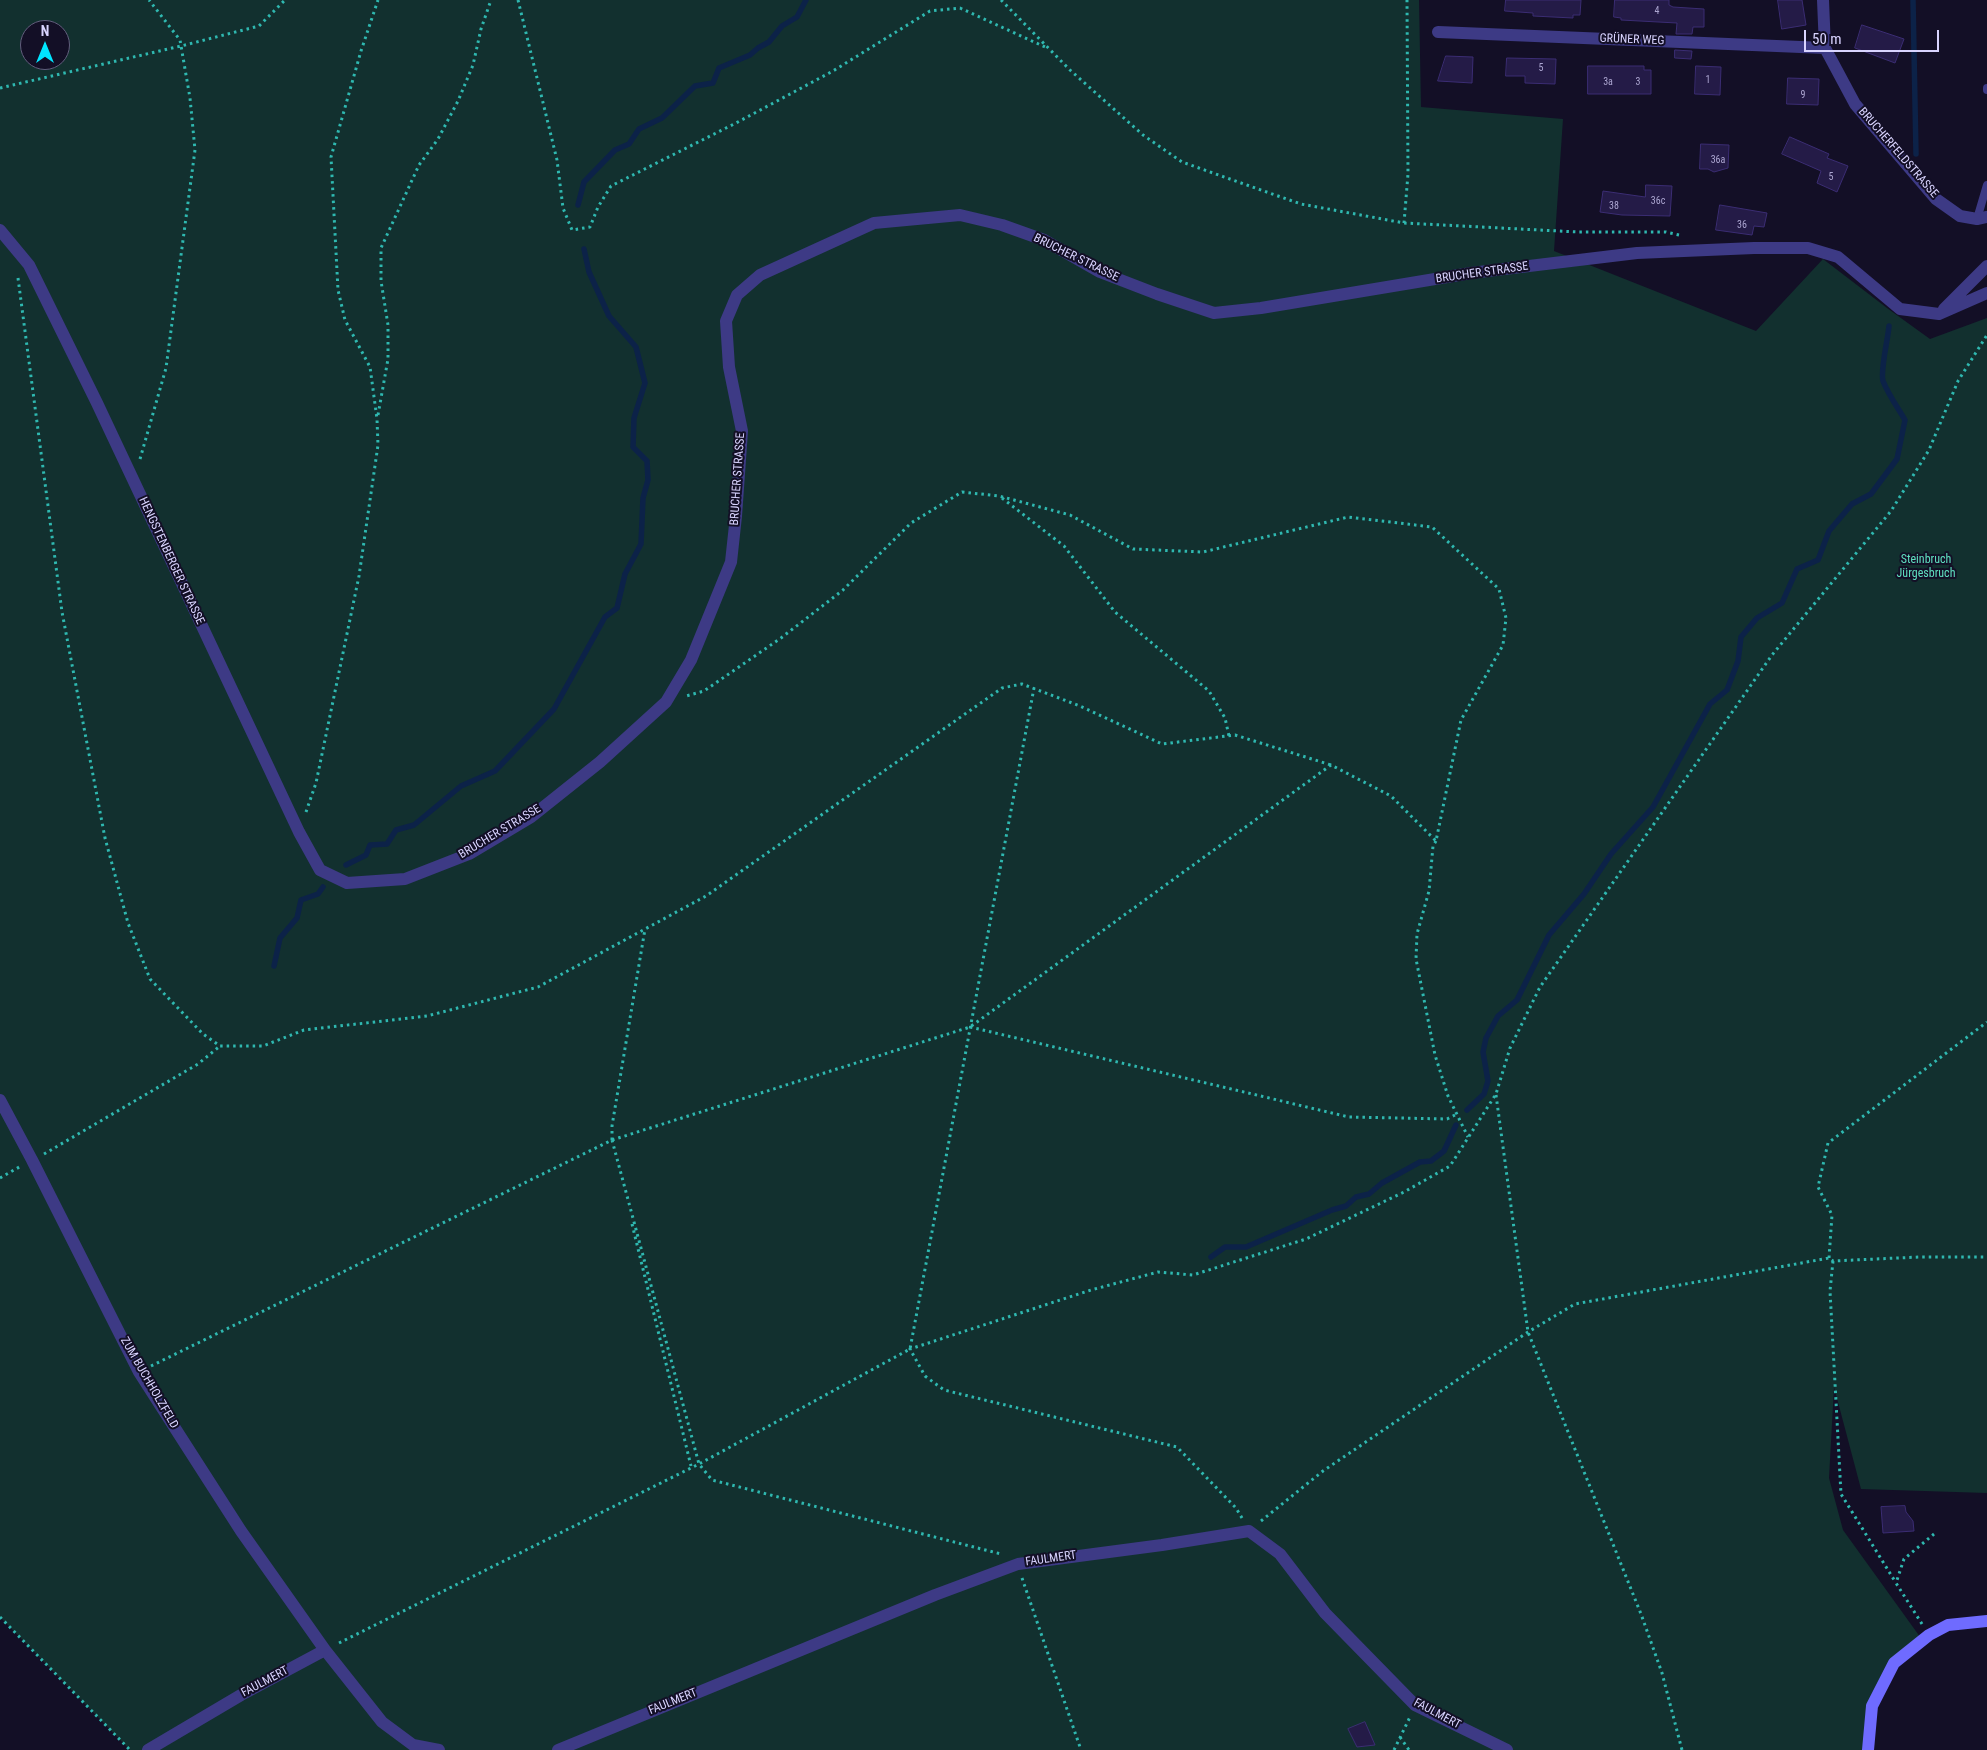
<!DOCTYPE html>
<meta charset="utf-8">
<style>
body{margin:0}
#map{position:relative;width:1987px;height:1750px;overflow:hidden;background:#130f26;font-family:"Roboto Condensed",sans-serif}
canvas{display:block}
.north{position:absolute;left:20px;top:20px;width:50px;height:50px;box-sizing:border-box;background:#130f26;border:1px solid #625e7d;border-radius:50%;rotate:0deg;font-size:14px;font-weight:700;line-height:20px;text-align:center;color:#d9d4ff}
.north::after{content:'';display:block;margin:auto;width:18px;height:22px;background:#00e5ff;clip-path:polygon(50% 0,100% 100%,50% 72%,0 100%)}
.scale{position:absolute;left:1804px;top:30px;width:135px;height:22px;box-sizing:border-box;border:2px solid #d9d4ff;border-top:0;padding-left:6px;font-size:15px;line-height:18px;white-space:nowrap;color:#d9d4ff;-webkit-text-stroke:4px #130f26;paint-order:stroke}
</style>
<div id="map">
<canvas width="1987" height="1750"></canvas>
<div class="north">N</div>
<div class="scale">50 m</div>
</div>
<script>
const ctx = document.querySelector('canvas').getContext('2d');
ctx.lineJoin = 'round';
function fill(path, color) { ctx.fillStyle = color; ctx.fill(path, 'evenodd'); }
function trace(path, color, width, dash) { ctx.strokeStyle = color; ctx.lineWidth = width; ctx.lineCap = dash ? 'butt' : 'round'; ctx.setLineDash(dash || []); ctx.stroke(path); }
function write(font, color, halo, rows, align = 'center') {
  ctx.font = font + ' "Roboto Condensed",sans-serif'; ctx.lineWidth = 4; ctx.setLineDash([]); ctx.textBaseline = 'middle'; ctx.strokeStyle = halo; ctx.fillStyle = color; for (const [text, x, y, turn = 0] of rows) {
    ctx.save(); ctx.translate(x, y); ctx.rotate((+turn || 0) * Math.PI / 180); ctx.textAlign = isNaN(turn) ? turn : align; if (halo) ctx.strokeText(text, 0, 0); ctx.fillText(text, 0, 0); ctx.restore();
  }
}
const green = new Path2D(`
 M0,0H1419L1421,107L1563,119L1554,251L1756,331L1823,259L1887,308L1930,339L1987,318V1493L1861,1489L1834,1387L1829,1478L1843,1530L1923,1641L1894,1663L1872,1706L1868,1750H130L0,1617ZM30,30H60V60H30Z`);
const stream = new Path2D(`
 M1913,0L1916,154
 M578,205L584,182L615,150L629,144L639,129L662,118L695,86L713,83L719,68L750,55L758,48L769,42L782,26L797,17L806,0
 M346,865L366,855L370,845L387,844L396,830L414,825L461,786L495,771L554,709L605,617L617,608L625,574L641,544L643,498L648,480L647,461L633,447L634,418L645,383L636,347L609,316L589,272L584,249
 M274,966L280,938L297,918L301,900L318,894L323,887
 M1467,1110L1484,1094L1488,1081L1483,1052L1486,1038L1498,1016L1517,1000L1549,935L1584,894L1611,854L1653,807L1710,704L1727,690L1738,661L1741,637L1757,618L1782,603L1797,569L1818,560L1829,531L1852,504L1871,494L1897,459L1905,420C1898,408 1888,394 1883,381C1880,371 1888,339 1889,326
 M1211,1257L1225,1247H1246L1332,1210L1346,1206L1356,1197L1369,1194L1382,1183L1420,1162L1431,1161L1444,1151L1456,1125`);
const building = new Path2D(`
 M1506,0H1581L1580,15H1573V18L1533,16V13L1505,11Z
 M1615,0H1669V5L1673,7L1704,9V27H1693L1692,34H1676L1677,23L1621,20V18L1614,17Z
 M1778,0H1802L1806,25L1782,29Z
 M1862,25L1904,39L1895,63L1855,48Z
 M1675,50L1692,51L1691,59L1675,58Z
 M1446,56L1473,57L1472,83L1438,81Z
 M1507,58L1556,59L1555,84L1525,83V76H1506Z
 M1588,66H1644V70H1651V94H1588Z
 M1696,66L1721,67L1720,95L1695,94Z
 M1788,78L1819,79L1818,105L1787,104Z
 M1790,137L1829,154L1827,158L1848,166L1837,192L1817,183L1821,171L1782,154Z
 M1701,144L1729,145L1728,168L1714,172L1708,169H1700Z
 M1646,185L1672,186L1670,216L1622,215L1600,212L1603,191L1645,197Z
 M1720,205L1767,213L1764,227L1754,226L1752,235L1716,230Z
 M1905,1506L1906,1512L1913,1521L1914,1531L1883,1533L1881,1507Z
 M1365,1722L1375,1745L1357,1747L1348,1729Z`);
const path = new Path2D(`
 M518,0L557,160L563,208L572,230L590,227L598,207L611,186L736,123L833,71L930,11L960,8L1045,47
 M1001,0L1070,70L1143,135L1182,162L1258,189L1301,204L1404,223L1578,232H1666L1679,235
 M0,88L181,46L259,26L285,0
 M1404,223L1408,174L1407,0
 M18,278L62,612L105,838L128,923L150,979L203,1034L220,1046H263L304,1030L427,1016L538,987L706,896L1002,688L1022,684L1080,706L1162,744L1235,735L1331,765
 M378,415L388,359V325L381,281V248L419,165L438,139L458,101L473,65L481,29L491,0
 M140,459L166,368L195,150L190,98L180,40L149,0
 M1002,498L1064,546L1115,612L1209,691L1225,718L1229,736
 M306,812L316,783L359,576L378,445L377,419L370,367L345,320L338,290L331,157L361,51L378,0
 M1436,841L1433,846L1429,891L1417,934L1416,959L1435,1055L1448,1096L1468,1137
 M970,1027L1349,1117L1447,1119L1457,1114
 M1496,1095L1528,1332L1641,1614L1662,1673L1682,1750
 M612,1140L699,1464L712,1480L1001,1554
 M612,1140V1126L645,929
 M44,1154L198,1064L220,1046
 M0,1178L21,1166
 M632,1224L691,1466
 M1829,1258L1832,1215L1818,1187L1828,1143L1987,1022
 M1833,1261L1830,1291L1841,1494L1896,1583
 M151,1366L612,1140L970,1027L1331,765L1391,796L1436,841L1461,720L1503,645L1506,618L1499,589L1432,527L1348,517L1203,552L1133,549L1070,515L999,496L962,492L911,523L843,590L781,638L704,691L686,696
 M1242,1518L1236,1508L1177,1447L944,1390L925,1376L910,1349L1091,1290L1158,1272L1193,1275L1306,1239L1404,1192L1450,1166L1496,1094L1510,1048L1540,987L1772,655L1891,511L1929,450L1958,381L1987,335
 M1261,1521L1323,1471L1528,1332L1575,1304L1829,1258L1833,1261L1919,1257H1987
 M1022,1578L1081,1750
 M0,1617L130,1750
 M1922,1624L1896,1583L1904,1559L1934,1534
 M339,1643L699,1464L910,1349L1034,688
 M1400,1737L1409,1750
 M1394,1750L1410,1717`);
const lane = new Path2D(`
 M1987,88V90
 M1977,219L1987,185`);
const street = new Path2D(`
 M1823,0L1825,48L1855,104L1936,199L1960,216L1977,219L1987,217
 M1438,32L1825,48
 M0,230L29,265L97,403L299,832L320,870L347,883L405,879L469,854L531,817L600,762L666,702L691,660L731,562L736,516L742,431L729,367L726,321L737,295L760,275L874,223L960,215L1002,225L1044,240L1100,272L1157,294L1214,313L1261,308L1471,273L1637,253L1754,248H1808L1838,257L1900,309L1939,314L1987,293
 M1944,309L1987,266
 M0,1100L32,1160L139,1372L241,1531L325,1650L382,1722L413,1745L439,1750
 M148,1750L241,1695L325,1650
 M558,1750L935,1595L1018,1564L1162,1545L1249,1531L1280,1554L1325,1613L1415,1705L1507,1750`);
const secondary = new Path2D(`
 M1868,1750L1872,1706L1894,1663L1929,1635L1948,1625L1987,1621`);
const numberNames = [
 ["4",1657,11],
 ["5",1541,68],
 ["1",1708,80],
 ["3a",1608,82],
 ["3",1638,82],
 ["9",1803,95],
 ["36a",1718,160],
 ["5",1831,177],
 ["36c",1658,201],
 ["38",1614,206],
 ["36",1742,225]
];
const streetNames = [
 ["GRÜNER WEG",1632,40,2],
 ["BRUCHERFELDSTRASSE",1898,153,49],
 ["BRUCHER STRASSE",1076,258,26],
 ["BRUCHER STRASSE",1482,273,-8],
 ["BRUCHER STRASSE",738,479,-86],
 ["HENGSTENBERGER STRASSE",171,561,65],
 ["BRUCHER STRASSE",500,832,-31],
 ["ZUM BUCHHOLZFELD",149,1383,60],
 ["FAULMERT",1051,1559,-8],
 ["FAULMERT",265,1682,-28],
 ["FAULMERT",673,1702,-22],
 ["FAULMERT",1437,1714,28]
];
const parkNames = [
 ["Steinbruch",1926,560],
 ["Jürgesbruch",1926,574]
];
fill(green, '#12302f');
trace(stream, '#0c2248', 5.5);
fill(building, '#241b47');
trace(building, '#3b2d73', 1);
trace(path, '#2fb8b0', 3, [2.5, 4]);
trace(lane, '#3d3a85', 8);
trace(street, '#3d3a85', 12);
trace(secondary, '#6f6bff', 12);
write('10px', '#aca6d1', null, numberNames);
write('12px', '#d9d4ff', '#130f26', streetNames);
write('12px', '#5fe0c0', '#130f26', parkNames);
</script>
